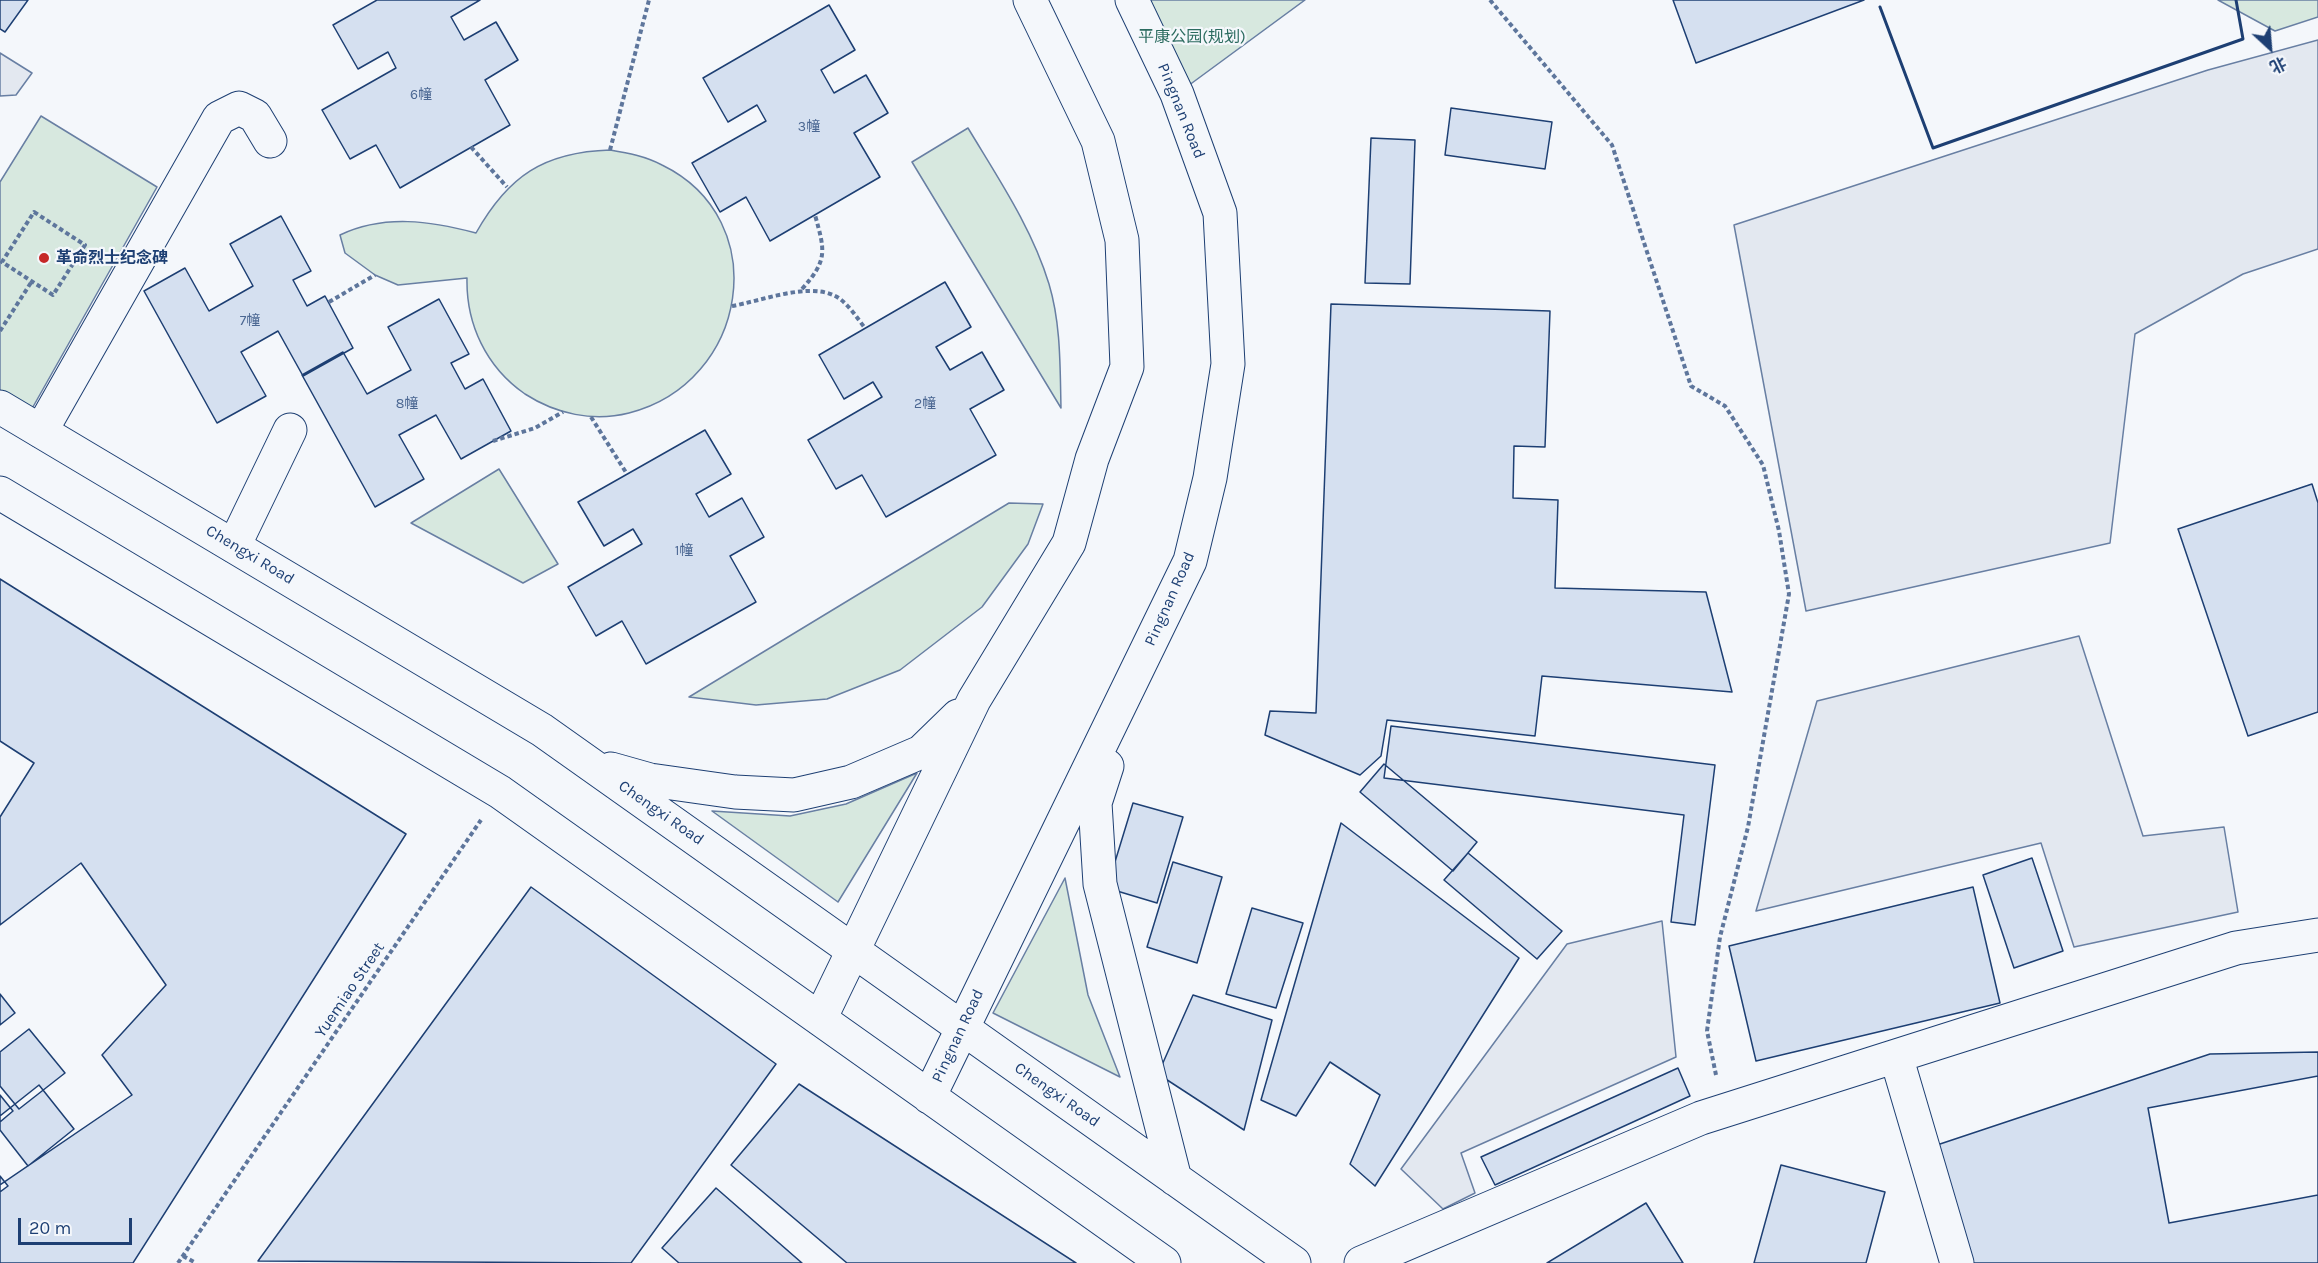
<!DOCTYPE html>
<meta charset="utf-8">
<style>
body{margin:0}
#map{position:relative;width:2318px;height:1263px;overflow:hidden;background:#f4f7fb;font-family:Karla,"Noto Sans SC",sans-serif}
canvas{display:block}
.north{position:absolute;left:2240px;top:18px;width:60px;height:60px;-webkit-text-stroke:4px #f4f7fb;paint-order:stroke;rotate:154deg;font-size:16px;font-weight:700;line-height:24px;text-align:center;color:#1d3f73}
.north::after{content:'';display:block;margin:auto;width:21px;height:27px;background:#1d3f73;clip-path:polygon(50% 0,100% 100%,50% 72%,0 100%)}
.scale{position:absolute;left:18px;top:1218px;width:114px;height:27px;box-sizing:border-box;border:3px solid #1d3f73;border-top:0;padding-left:8px;font-size:18px;line-height:21px;white-space:nowrap;color:#1d3f73;-webkit-text-stroke:4px #f4f7fb;paint-order:stroke}
</style>
<div id="map">
<canvas width="2318" height="1263"></canvas>
<div class="north">北</div>
<div class="scale">20 m</div>
</div>
<script>
const ctx = document.querySelector('canvas').getContext('2d');
ctx.lineJoin = 'round';
function fill(path, color) { ctx.fillStyle = color; ctx.fill(path, 'evenodd'); }
function trace(path, color, width, dash) { ctx.strokeStyle = color; ctx.lineWidth = width; ctx.lineCap = dash ? 'butt' : 'round'; ctx.setLineDash(dash || []); ctx.stroke(path); }
function write(font, color, halo, rows, align = 'center') {
  ctx.font = font + ' Karla,"Noto Sans SC",sans-serif'; ctx.lineWidth = 4.5; ctx.setLineDash([]); ctx.textBaseline = 'middle'; ctx.strokeStyle = halo; ctx.fillStyle = color; for (const [text, x, y, turn = 0] of rows) {
    ctx.save(); ctx.translate(x, y); ctx.rotate((+turn || 0) * Math.PI / 180); ctx.textAlign = isNaN(turn) ? turn : align; if (halo) ctx.strokeText(text, 0, 0); ctx.fillText(text, 0, 0); ctx.restore();
  }
}
const green = new Path2D(`
 M1132,0H1305L1177,94Z
 M2218,0H2318V17L2275,31Z
 M41,116L157,187L25,421L0,407V182Z
 M968,128C998,178 1032,228 1049,284C1061,324 1060,367 1061,408L912,162Z
 M610,150C628,153 645,156 662,165C775,220 748,383 629,413C593,422 556,414 525,394C486,367 466,324 467,278L398,285L375,275L345,253L340,235C384,214 431,221 476,233C508,176 544,152 610,150Z
 M499,469L558,564L523,583L411,523Z
 M1009,503L1043,504L1028,544L982,607L900,670L827,699L756,705L689,697Z
 M917,773L838,902L712,811L790,816L846,804Z
 M1065,878L1088,995L1120,1077L993,1013Z`);
const parking = new Path2D(`
 M2318,40V249L2243,274L2135,334L2110,543L1806,611L1734,225L2208,70Z
 M0,53L32,73L16,95L0,96Z
 M2079,636L2143,836L2224,827L2238,912L2074,947L2041,843L1756,911L1817,701Z
 M1662,921L1676,1057L1461,1153L1475,1193L1443,1209L1401,1169L1567,944Z`);
const building = new Path2D(`
 M0,0H28L5,32L0,29Z
 M377,0H480L451,17L464,40L496,22L518,60L485,80L510,125L400,188L376,145L350,159L322,110L396,68L388,52L358,69L333,25Z
 M1673,0H1864L1696,63Z
 M829,5L855,50L821,70L834,93L866,75L888,113L854,133L880,177L770,241L746,197L720,212L692,163L766,121L757,105L728,122L703,78Z
 M1451,108L1552,122L1545,169L1445,155Z
 M1371,138L1415,140L1410,284L1365,283Z
 M281,216L311,271L293,280L307,306L325,296L353,348L303,376L278,331L241,352L266,396L217,423L144,291L185,268L209,311L253,286L230,244Z
 M945,282L971,327L936,347L950,370L982,352L1004,390L970,409L996,455L886,517L862,475L836,489L808,440L882,397L873,382L844,399L819,355Z
 M439,299L469,354L451,363L465,389L483,379L511,431L461,459L436,415L399,435L424,479L375,507L302,375L343,352L367,394L411,370L388,327Z
 M1331,304L1550,311L1545,447L1514,446L1513,498L1558,500L1555,588L1706,592L1732,692L1542,676L1535,736L1387,720L1381,756L1360,775L1265,735L1270,711L1316,713Z
 M705,430L731,474L696,494L709,517L742,498L764,537L730,556L756,602L646,664L622,621L596,636L568,587L642,544L633,529L604,546L578,502Z
 M2312,484L2318,503V712L2248,736L2178,529Z
 M0,579L406,834L133,1263H0V1185L132,1095L102,1055L166,985L81,863L0,925V817L34,763L0,741Z
 M1391,726L1715,765L1695,925L1671,922L1684,815L1384,778Z
 M1384,764L1477,842L1453,871L1360,792Z
 M1133,803L1183,817L1157,903L1107,888Z
 M1341,823L1519,958L1375,1186L1350,1164L1380,1095L1330,1062L1296,1116L1261,1100Z
 M1468,853L1562,931L1537,959L1444,880Z
 M2032,858L2063,951L2014,968L1983,875Z
 M1173,862L1222,877L1197,963L1147,947Z
 M531,887L776,1064L631,1263L258,1261Z
 M1973,887L2000,1003L1756,1061L1729,946Z
 M1252,908L1303,923L1276,1008L1226,994Z
 M0,994L15,1013L0,1025Z
 M1193,995L1272,1020L1244,1130L1158,1074Z
 M29,1029L65,1073L19,1109L0,1086V1052Z
 M2318,1052V1263H1969L1934,1146L2210,1054Z
 M1678,1068L1690,1096L1495,1185L1481,1157Z
 M2318,1076V1195L2169,1223L2148,1108Z
 M799,1084L1076,1263H847L731,1165Z
 M39,1085L74,1129L28,1166L0,1130V1116Z
 M0,1095L13,1111L0,1122Z
 M1781,1165L1885,1192L1866,1263H1754Z
 M0,1176L8,1186L0,1192Z
 M716,1188L802,1263H679L662,1248Z
 M1646,1203L1683,1263H1547Z`);
const path = new Path2D(`
 M1490,0L1612,145L1691,386L1725,406L1763,465L1779,531L1789,594L1748,827L1720,937L1707,1031L1716,1075
 M471,147L507,187
 M610,150L649,0
 M34,212L85,245L53,295L2,262Z
 M802,289C828,260 825,251 815,215
 M329,302L375,275
 M732,306C761,301 806,283 833,295C846,300 857,318 865,328
 M0,331L32,281
 M591,417L627,474
 M493,441L535,428L563,412
 M183,1256L196,1263
 M178,1263L481,820`);
const minor = new Path2D(`
 M41,431L219,118L239,108L255,116L270,141
 M234,546L290,430
 M1896,1056L1957,1263
 M1361,1263L1701,1118L2236,948L2318,935`);
const major = new Path2D(`
 M0,407L542,730L1294,1263
 M0,493L500,792L1164,1263
 M1107,766L1095,803L1100,884L1175,1179
 M611,769L650,780L735,792L794,795L851,782L921,752L958,716
 M820,1019L974,700L1069,543L1092,459L1127,367L1122,240L1098,141L1030,0
 M929,1097L1190,561L1210,478L1228,364L1220,213L1177,94L1132,0`);
const wall = new Path2D(`
 M1880,7L1933,148L2243,39L2236,0`);
const markers = [
 [44,258,6,"#c62828"]
];
const numberNames = [
 ["6幢",421,95],
 ["3幢",809,127],
 ["7幢",250,321],
 ["8幢",407,404],
 ["2幢",925,404],
 ["1幢",684,551]
];
const parkNames = [
 ["平康公园(规划)",1192,37]
];
const streetNames = [
 ["Pingnan Road",1181,111,68],
 ["Chengxi Road",250,555,31],
 ["Pingnan Road",1170,599,-66],
 ["Chengxi Road",661,813,35],
 ["Yuemiao Street",350,990,-56],
 ["Pingnan Road",958,1036,-65],
 ["Chengxi Road",1057,1095,35]
];
const poiNames = [
 ["革命烈士纪念碑",56,258]
];
fill(green, '#d7e8df');
trace(green, '#687fa3', 1.5);
fill(parking, '#e3e8f0');
trace(parking, '#687fa3', 1.5);
fill(building, '#d5e0f0');
trace(building, '#1d3f73', 1.5);
trace(minor, '#1d3f73', 35);
trace(major, '#1d3f73', 35);
trace(path, '#5e769c', 4, [4.5, 3]);
trace(minor, '#f4f7fb', 33);
trace(major, '#f4f7fb', 33);
trace(wall, '#1d3f73', 3);
for (const [x, y, r, color] of markers) { const dot = new Path2D(); dot.arc(x, y, r, 0, 2 * Math.PI); ctx.fillStyle = color; ctx.fill(dot); trace(dot, '#f4f7fb', 2); }
write('14px', '#4b6792', null, numberNames);
write('16px', '#2c6c60', '#f4f7fb', parkNames);
write('16px', '#1d3f73', '#f4f7fb', streetNames);
write('bold 16px', '#1d3f73', '#f4f7fb', poiNames, 'left');
</script>
